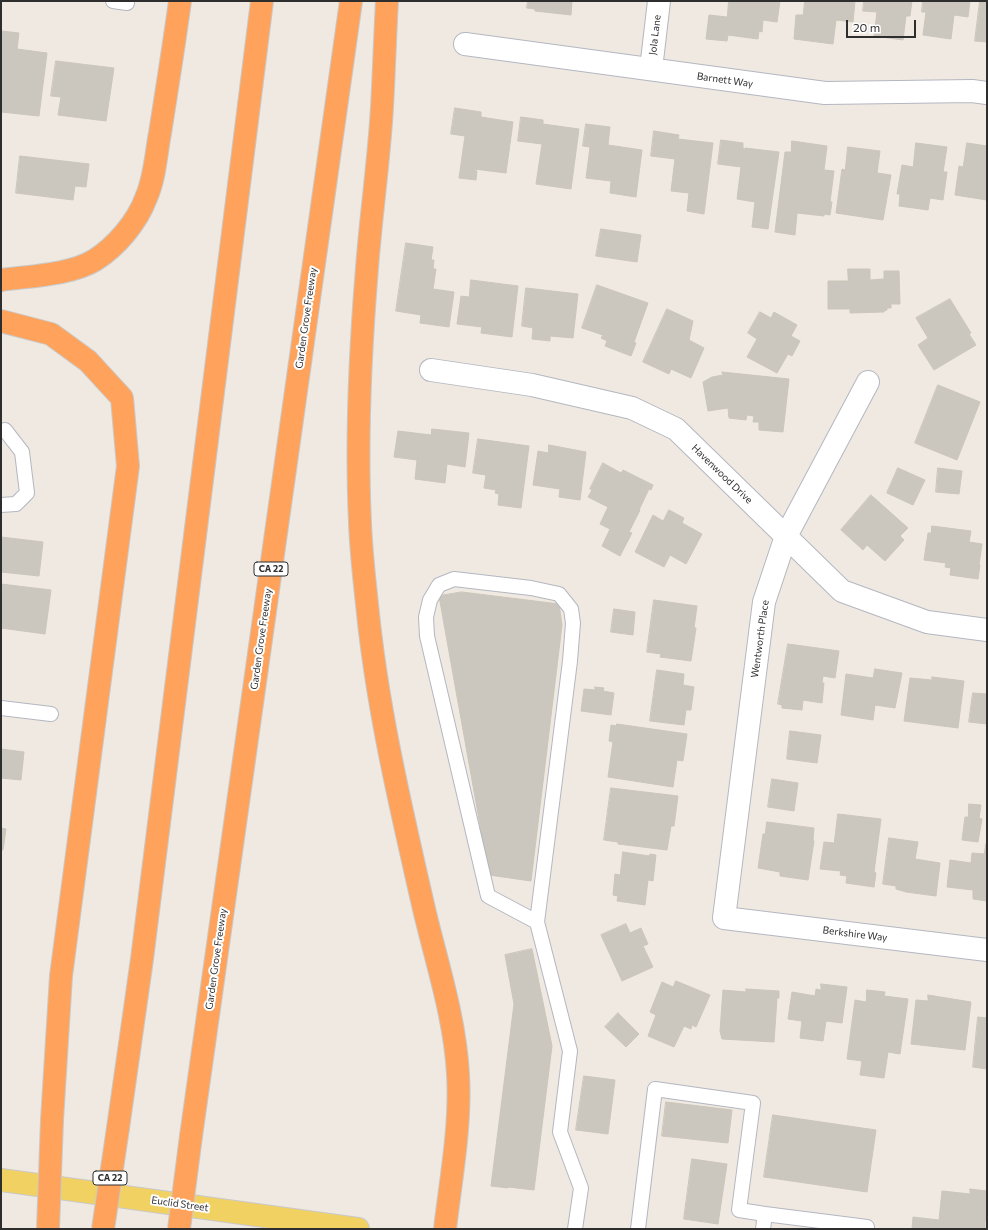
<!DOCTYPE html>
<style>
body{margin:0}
#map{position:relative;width:988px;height:1230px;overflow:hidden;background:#efe9e1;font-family:Commissioner,sans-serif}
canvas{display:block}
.frame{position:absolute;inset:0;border:2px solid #2e2e2e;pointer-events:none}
.scale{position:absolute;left:846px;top:20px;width:70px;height:18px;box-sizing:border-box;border:2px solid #2e2e2e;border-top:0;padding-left:5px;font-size:12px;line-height:14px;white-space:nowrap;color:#2e2e2e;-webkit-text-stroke:3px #fff;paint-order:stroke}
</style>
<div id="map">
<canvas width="988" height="1230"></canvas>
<div class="frame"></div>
<div class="scale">20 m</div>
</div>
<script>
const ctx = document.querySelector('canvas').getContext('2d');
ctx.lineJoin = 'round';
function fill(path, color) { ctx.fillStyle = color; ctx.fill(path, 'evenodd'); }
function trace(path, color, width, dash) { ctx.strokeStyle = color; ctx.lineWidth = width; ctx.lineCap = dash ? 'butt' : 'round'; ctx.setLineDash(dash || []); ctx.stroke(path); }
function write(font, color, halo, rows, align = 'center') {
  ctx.font = font + ' Commissioner,sans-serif'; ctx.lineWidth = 4; ctx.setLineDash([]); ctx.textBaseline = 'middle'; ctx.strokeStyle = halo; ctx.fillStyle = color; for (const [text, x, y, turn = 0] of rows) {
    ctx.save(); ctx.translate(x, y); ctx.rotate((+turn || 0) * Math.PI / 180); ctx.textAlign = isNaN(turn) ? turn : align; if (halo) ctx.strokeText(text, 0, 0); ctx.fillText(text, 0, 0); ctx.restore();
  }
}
const building = new Path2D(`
 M528,1H572L571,15L535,11V9L527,8Z
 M729,1H780L777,22L763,20L762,32L759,31L758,39L728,35L727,41L706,39L709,15L727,17Z
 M805,1H855L853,22L836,20L833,44L794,39L796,15H803Z
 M864,1H912L910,16H906L903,40L874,36L877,12L863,11Z
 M923,1H970L968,17L954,15L951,39L923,35L926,12H922Z
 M980,1H987V42L975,41Z
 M2,31L19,33L17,49L47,53L39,116L1,112Z
 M56,61L114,68L106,121L58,115L61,97L51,96Z
 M455,108L481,112V117L513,122L506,173L474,169V170L477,171L476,180L459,178L465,136L451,134Z
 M521,117L543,120V124L579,129L571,189L536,184L542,144L518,141Z
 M586,124L610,127L608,145L642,150L636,197L610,193L611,181L586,178L590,147L583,146Z
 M654,131L679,135L678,139L713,143L704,214L687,211L689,193L671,191L675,159L651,156Z
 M721,140L743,143V149H745V148L779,152L768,229L752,227L755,202L737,199L741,167L718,164Z
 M792,141L827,146L824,170L834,171L830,202H832L830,215L824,214V216L797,213L795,235L775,232L785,152H791Z
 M916,143L947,147L943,172H947L943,200L930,198L928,210L899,206L900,194H897L902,165L913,167Z
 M967,143L987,146V200L955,195L959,166L963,167Z
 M848,147L880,151L877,173L891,175L883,220L836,213L842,169L845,170Z
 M20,156L89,164L86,187L75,186L73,200L16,193Z
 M601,229L641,235L637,262L596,256Z
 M406,243L433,247L431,260H434L433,269H436L433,289L454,292L449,327L420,323L421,315L396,311Z
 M848,269H870V280L884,279V271H899L900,304H891V308H887V310L884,311V312L850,313V309H828V281H848Z
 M471,280L518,286L512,337L481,333L482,327L457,324L461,296L469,297Z
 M597,285L648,303L634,342L636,343L631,356L605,346L607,341L601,338L603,335L582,328Z
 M526,288L578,294L573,338L550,336V341L532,339L533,328L522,326Z
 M950,299L971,333L969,334L976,345L934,370L918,345L928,338L916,318Z
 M667,309L693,321L689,340L704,348L691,378L671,369L669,374L643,362Z
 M760,312L771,318L774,312L797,325L791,336L800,341L792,356L788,354L777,373L747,357L757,339L748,333Z
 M722,372L789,379L783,432L759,430V422H753L754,416L747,415L746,420L729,418L728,408L708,411L703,382L712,377L723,375Z
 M938,385L980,402L957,460L915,443Z
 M432,429L469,433L465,467L447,464L445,483L415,479L417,460L394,457L398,431L431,435Z
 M478,439L529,446L521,508L498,505L499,494L495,493L496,490L484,488L486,475L473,473Z
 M549,445L586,452L580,500L559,497L560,489L533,485L538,451L548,453Z
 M603,463L621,473L623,470L653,485L651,490L649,489L639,510H640L629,532L632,533L620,556L602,546L610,529L600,524L608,507L588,497L592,490L590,489Z
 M898,468L925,480L913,505L887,493Z
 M938,468L962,471L959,494L936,492Z
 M871,495L908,528L900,536L904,540L885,561L867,545L863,550L841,530Z
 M669,510L684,518L682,523L702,534L686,564L670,555L664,567L635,552L653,515L663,521Z
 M932,526L971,531L969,542L982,544L979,565H980L978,579L950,575L951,568L945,567L946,563L924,560L928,533H931Z
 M1,537L43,542L39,576L1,572Z
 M1,584L51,590L45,634L1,628Z
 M462,592L559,604L562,625L531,881L489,875L439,596Z
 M654,600L697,606L694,628H696L691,661L660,657L661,654L647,652Z
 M614,609L635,612L633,635L611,632Z
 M788,644L839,651L835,678L823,676L822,683H824L822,703L803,700L802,710L782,708V705L778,704Z
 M875,669L902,673L895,708L875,705L873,720L841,715L846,674L873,678Z
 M657,670L684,674L683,685L694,687L691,710H686L684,725L650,721Z
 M932,677L964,681L958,728L904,721L910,678L932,680Z
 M595,687L604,688L603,691L614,693L611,715L581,711L584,689L595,690Z
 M973,693L987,694V724L969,722Z
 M617,724L687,734L683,761L677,760L673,787L608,777L613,742L609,741L611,725L616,726Z
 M790,731L821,735L817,763L787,759Z
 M1,749L24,752L21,780L1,778Z
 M772,779L798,783L794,811L768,807Z
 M611,788L678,796L674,826H671L667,850L618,844V842L604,840Z
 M969,804L981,805L979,818L982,819L978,842L962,840L965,817H968Z
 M838,814L881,819L874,872L876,873L874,887L846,883L847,876L840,875L841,871L820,869L824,842L834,843Z
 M767,822L814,828L813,840L814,841L808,880L780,876V872L758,868L763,834H765Z
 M1,828L6,829L3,850H1Z
 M889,838L918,842L915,859L940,863L936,896L906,892L896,889V886L883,884Z
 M986,844L987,845V901L973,899V890L947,887L950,860L971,863L972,853L984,854Z
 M623,852L649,856L650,854L656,855L653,881L648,880L645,905L617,901L618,896L613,895L615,874L620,875Z
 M626,924L630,933L641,928L648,944L643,946L653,967L622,981L601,935Z
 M532,949L552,1046L534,1190L508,1187V1188L491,1186L514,1004L505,955Z
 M676,981L710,995L696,1027L692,1025L691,1029L684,1026L674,1047L648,1036L656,1015L650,1012L662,982L673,987Z
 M821,984L847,987L842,1023L826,1021L823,1041L800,1038L802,1021L788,1019L792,992L815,996L816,989L821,990Z
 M746,989L779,991V998H777L774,1042L722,1039L720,1031L723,990L746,992Z
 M867,990L885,992L884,996L908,999L900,1054L888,1052L884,1078L860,1075L862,1061L847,1059L855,1000L866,1002Z
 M928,995L971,1002L965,1050L911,1044L916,1000L928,1001Z
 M618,1013L639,1034L626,1047L605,1027Z
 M978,1017L987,1018V1069L973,1067Z
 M584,1076L615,1080L608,1134L576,1130Z
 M666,1102L732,1110L728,1143L662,1136Z
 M773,1115L876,1130L867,1192L764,1177Z
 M692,1159L727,1164L718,1224L684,1219Z
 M970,1189L987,1191V1221H985V1229H912L913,1217L939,1220L942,1191L970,1194Z`);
const service = new Path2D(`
 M113,1L127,3
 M1,431L5,430L22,452L27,493L16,504L1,505
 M1,708L51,714
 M537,922L488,896L427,636L426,617L430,600L439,585L454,579L531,588L559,594L571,609L573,623L570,661L537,922L570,1051L560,1132L581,1188L575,1229
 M765,1214L867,1227V1229
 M638,1229L655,1089L753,1103L739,1210L765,1214L763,1229`);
const minor = new Path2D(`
 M465,44L825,93L972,91L987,93
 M651,69L659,1
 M431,370L532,385L632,408L676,429L842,591L927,622L987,630
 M868,382L786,536L764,602L724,918L987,950`);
const primary = new Path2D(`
 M1,1180L358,1229`);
const motorway = new Path2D(`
 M387,1C385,36 384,72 382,107C379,161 371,214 367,268C360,353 356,438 360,523C361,550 364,577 367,604C377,708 401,808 424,909C437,964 455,1018 458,1074C461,1125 451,1178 445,1229
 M1,280C29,276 71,275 95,260C117,246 137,222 146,198C155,178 156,154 160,133C167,89 174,45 180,1
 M1,321L51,334L88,361L122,398L128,466L61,976L52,1120
 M118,1128L142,959L262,1
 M191,1136L351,1`);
const motorwayBridge = new Path2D(`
 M48,1229L52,1120
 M103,1229L118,1128
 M179,1229L191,1136`);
const shields = [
 [271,569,34],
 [110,1178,34]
];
const shieldNames = [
 ["CA 22",271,569],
 ["CA 22",110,1178]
];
const streetNames = [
 ["Jola Lane",655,35,-83],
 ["Barnett Way",725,80,8],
 ["Garden Grove Freeway",306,318,-82],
 ["Havenwood Drive",722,474,44],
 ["Garden Grove Freeway",261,639,-82],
 ["Wentworth Place",760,639,-82],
 ["Berkshire Way",855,934,7],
 ["Garden Grove Freeway",216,959,-82],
 ["Euclid Street",180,1204,8]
];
fill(building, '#cbc7bf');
trace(building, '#cbc5ba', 1);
trace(service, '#b4b7c1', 16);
trace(minor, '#b4b7c1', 24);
trace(primary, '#c9c9c9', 24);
trace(motorway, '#c9c9c9', 24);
trace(service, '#fff', 14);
trace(minor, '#fff', 22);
trace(primary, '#f2d163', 22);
trace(motorway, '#ffa35c', 22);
trace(motorwayBridge, '#c9c9c9', 24, []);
trace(motorwayBridge, '#ffa35c', 22);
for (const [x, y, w] of shields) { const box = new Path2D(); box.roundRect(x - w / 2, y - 7, w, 14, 3); ctx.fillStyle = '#fff'; ctx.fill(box); trace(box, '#2e2e2e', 1); }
write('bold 9px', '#2e2e2e', null, shieldNames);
write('10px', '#2e2e2e', '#fff', streetNames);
</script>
